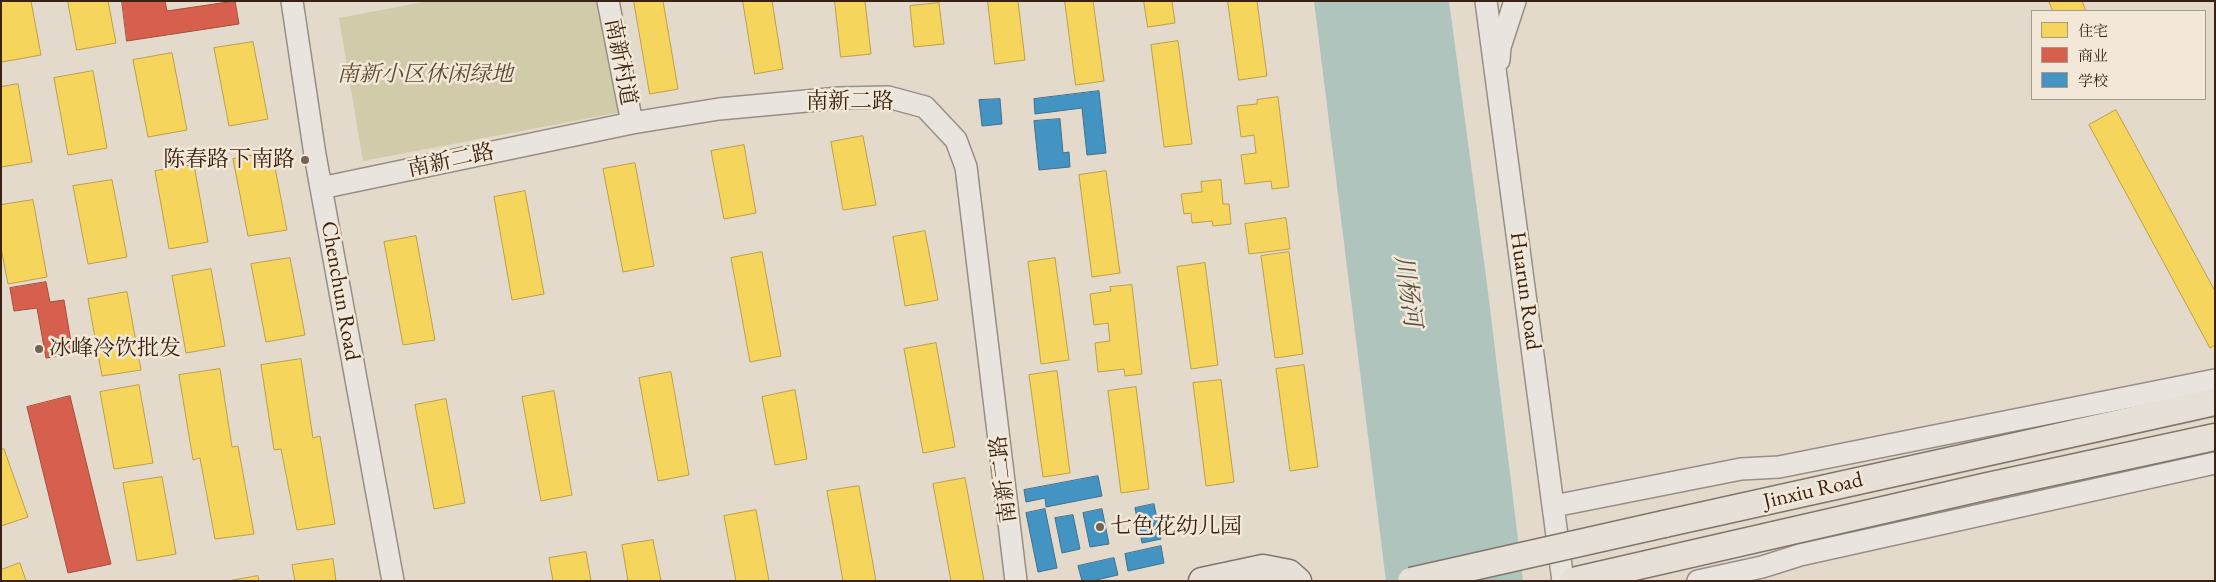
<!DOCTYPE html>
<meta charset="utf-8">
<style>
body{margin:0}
#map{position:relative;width:2216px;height:582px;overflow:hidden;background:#e3dacb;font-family:"EB Garamond","Noto Serif SC",serif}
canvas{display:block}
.frame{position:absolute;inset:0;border:2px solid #392213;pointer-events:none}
.legend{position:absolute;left:2031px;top:10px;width:175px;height:90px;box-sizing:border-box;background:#f3e8d7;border:1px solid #a99989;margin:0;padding:6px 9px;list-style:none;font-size:15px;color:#392213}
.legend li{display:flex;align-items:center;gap:10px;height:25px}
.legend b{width:25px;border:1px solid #a99989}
</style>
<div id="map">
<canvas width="2216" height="582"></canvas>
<div class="frame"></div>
<ul class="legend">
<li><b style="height:14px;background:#f6d55c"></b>住宅</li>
<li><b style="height:14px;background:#d6604d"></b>商业</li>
<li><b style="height:14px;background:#4393c3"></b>学校</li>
</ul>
</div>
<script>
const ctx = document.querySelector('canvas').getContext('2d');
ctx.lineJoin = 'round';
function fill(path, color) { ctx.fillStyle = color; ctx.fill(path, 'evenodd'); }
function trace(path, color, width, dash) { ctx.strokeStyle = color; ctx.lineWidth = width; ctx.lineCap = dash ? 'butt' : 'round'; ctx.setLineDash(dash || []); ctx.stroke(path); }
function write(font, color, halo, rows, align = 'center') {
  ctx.font = font + ' "EB Garamond","Noto Serif SC",serif'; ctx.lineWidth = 5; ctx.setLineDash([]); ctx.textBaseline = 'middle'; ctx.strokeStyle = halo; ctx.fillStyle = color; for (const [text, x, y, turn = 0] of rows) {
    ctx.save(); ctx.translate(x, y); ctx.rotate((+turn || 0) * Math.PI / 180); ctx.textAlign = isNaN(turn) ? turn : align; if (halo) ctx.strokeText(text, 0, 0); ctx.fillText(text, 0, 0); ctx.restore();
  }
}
const green = new Path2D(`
 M429,1H606L627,111L363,161L339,18Z`);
const water = new Path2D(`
 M1314,1H1449L1487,284L1523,581H1386Z`);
const homes = new Path2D(`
 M1,1H31L41,55L2,62Z
 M68,1H108L116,43L77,50Z
 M634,1H663L678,89L650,94Z
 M743,1H772L783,69L755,74Z
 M835,1H865L871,54L841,57Z
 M988,1H1018L1025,60L995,64Z
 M1065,1H1093L1104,81L1076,85Z
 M1144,1H1172L1175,23L1148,27Z
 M1228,1H1257L1267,76L1239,80Z
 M2049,1H2082L2086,11H2053Z
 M939,3L944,44L914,47L910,6Z
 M1178,41L1192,144L1164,147L1151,45Z
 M253,42L268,119L229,126L214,48Z
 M172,53L187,130L148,137L133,60Z
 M93,71L107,148L68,155L54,78Z
 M18,84L32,162L1,167V87Z
 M1278,97L1289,187L1272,189L1271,181L1245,184L1241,155L1256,153L1254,135L1241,137L1237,106L1257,104V100Z
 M2116,110L2215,291V345L2210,348L2089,125Z
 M863,136L876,205L843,210L831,142Z
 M744,145L756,213L724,219L711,151Z
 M272,152L287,230L248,236L233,159Z
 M635,163L654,266L623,272L603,169Z
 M194,165L208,242L169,249L155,171Z
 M1106,171L1120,273L1092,277L1079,175Z
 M112,180L127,257L88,264L73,186Z
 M1221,180L1223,204H1229L1231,224L1213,226L1212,221L1192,223L1191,213L1184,214L1181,194L1202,192L1201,182Z
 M525,191L544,294L512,300L494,197Z
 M33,200L47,277L8,284L1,248V205Z
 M1286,218L1290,249L1249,254L1245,224Z
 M925,231L938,300L905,306L893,237Z
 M416,236L435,340L403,345L384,242Z
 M762,252L781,356L750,362L731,258Z
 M1289,252L1303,354L1275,358L1261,256Z
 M290,258L305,335L266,342L251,264Z
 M1055,258L1069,360L1041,364L1028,262Z
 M1205,263L1218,365L1191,369L1177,267Z
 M211,269L225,346L186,353L172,276Z
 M1132,285L1142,374L1125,376L1124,369L1098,372L1095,343L1110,341L1108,323L1094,325L1090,294L1111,291L1110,287Z
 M127,292L141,370L102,376L88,299Z
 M936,343L955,447L923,453L904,349Z
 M301,359L313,438L320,436L335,524L297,530L281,449L274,450L261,365Z
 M1304,365L1318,467L1290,471L1276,369Z
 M220,369L232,447L238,446L254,534L215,539L200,458L193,460L179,375Z
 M1057,371L1070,473L1043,477L1029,375Z
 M671,372L689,475L658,481L639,378Z
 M1221,380L1234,482L1206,486L1193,383Z
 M139,385L153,463L114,469L100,392Z
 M1136,387L1149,489L1121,493L1108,391Z
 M795,390L807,459L775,465L762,397Z
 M554,391L572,495L541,501L522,397Z
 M446,399L465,503L434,509L415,405Z
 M4,449L28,517L1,526V450Z
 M162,477L176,554L137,561L123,483Z
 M965,478L984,581H951L933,484Z
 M859,486L876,581H843L827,491Z
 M756,510L769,581H736L724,516Z
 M653,540L661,581H628L622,545Z
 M586,552L591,581H553L549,558Z
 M333,559L336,581H295L292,565Z
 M20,563L26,581H1V570Z
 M258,576L259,581H228Z`);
const shops = new Path2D(`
 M122,1H165L167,11L235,1L239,24L127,41Z
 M46,282L50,302L64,300L73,354L46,358L37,308L14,311L10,288Z
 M70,396L111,564L68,573L27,407Z`);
const schools = new Path2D(`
 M1099,91L1106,153L1087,155L1082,108L1035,114L1034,99Z
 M1000,99L1002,124L982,126L979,100Z
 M1060,119L1063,153L1069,152L1070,167L1039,170L1034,121Z
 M1098,476L1102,496L1046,507L1045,498L1026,502L1024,490Z
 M1154,504L1161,539L1142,543L1135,508Z
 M1045,509L1057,568L1038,572L1026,513Z
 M1102,509L1109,544L1090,547L1083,513Z
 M1073,515L1080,549L1062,553L1055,518Z
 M1161,546L1164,563L1128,571L1125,554Z
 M1114,558L1118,575L1092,581H1082L1078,566Z`);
const minor = new Path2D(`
 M292,1L315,155L393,581
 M608,1L632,123
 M1486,1L1563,581
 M1499,60L1500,47L1515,1
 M321,188L632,123L719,109L839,98L888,97L925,107L956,140L966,167L1016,581
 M1554,506L1741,469L1779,467L2215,380
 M1698,581L1762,567L1800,555L2215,463`);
const major = new Path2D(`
 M1664,524L2215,402
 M1202,581L1263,568L1289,573L1298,581
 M1573,581L1988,486L2215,437`);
const majorBridge = new Path2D(`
 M1411,581L1664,524`);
const markers = [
 [305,160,5,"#746253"],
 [39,349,5,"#746253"],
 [1100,527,5,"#746253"]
];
const streetNames = [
 ["南新村道",620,62,79],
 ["南新二路",850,102],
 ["南新二路",451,161,-12],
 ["Chenchun Road",340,291,80],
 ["Huarun Road",1525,291,82],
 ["南新二路",1004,479,-97],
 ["Jinxiu Road",1813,491,-13]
];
const parkNames = [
 ["南新小区休闲绿地",425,75]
];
const poiNames = [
 ["陈春路下南路",295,160,"right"],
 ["冰峰冷饮批发",49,349],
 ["七色花幼儿园",1110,527]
];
const waterNames = [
 ["川杨河",1407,291,82]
];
fill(green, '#d0cba9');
fill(water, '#afc4bc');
fill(homes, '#f6d55c');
trace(homes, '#bd9f46', 1);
fill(shops, '#d6604d');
trace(shops, '#a74d3c', 1);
fill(schools, '#4393c3');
trace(schools, '#40718e', 1);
trace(minor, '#978f85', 24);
trace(major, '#7f766c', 29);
trace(minor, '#e9e4dd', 21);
trace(major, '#e6e0d7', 26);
trace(majorBridge, '#7f766c', 29, []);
trace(majorBridge, '#e6e0d7', 26);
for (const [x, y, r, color] of markers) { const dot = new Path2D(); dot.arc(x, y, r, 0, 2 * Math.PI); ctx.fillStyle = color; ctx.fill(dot); trace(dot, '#f3e8d7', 2); }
write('22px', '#392213', '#f3e8d7', streetNames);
write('italic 22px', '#5b4932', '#f3e8d7', parkNames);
write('22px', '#392213', '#f3e8d7', poiNames, 'left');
write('italic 24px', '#565044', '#f3e8d7', waterNames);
</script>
